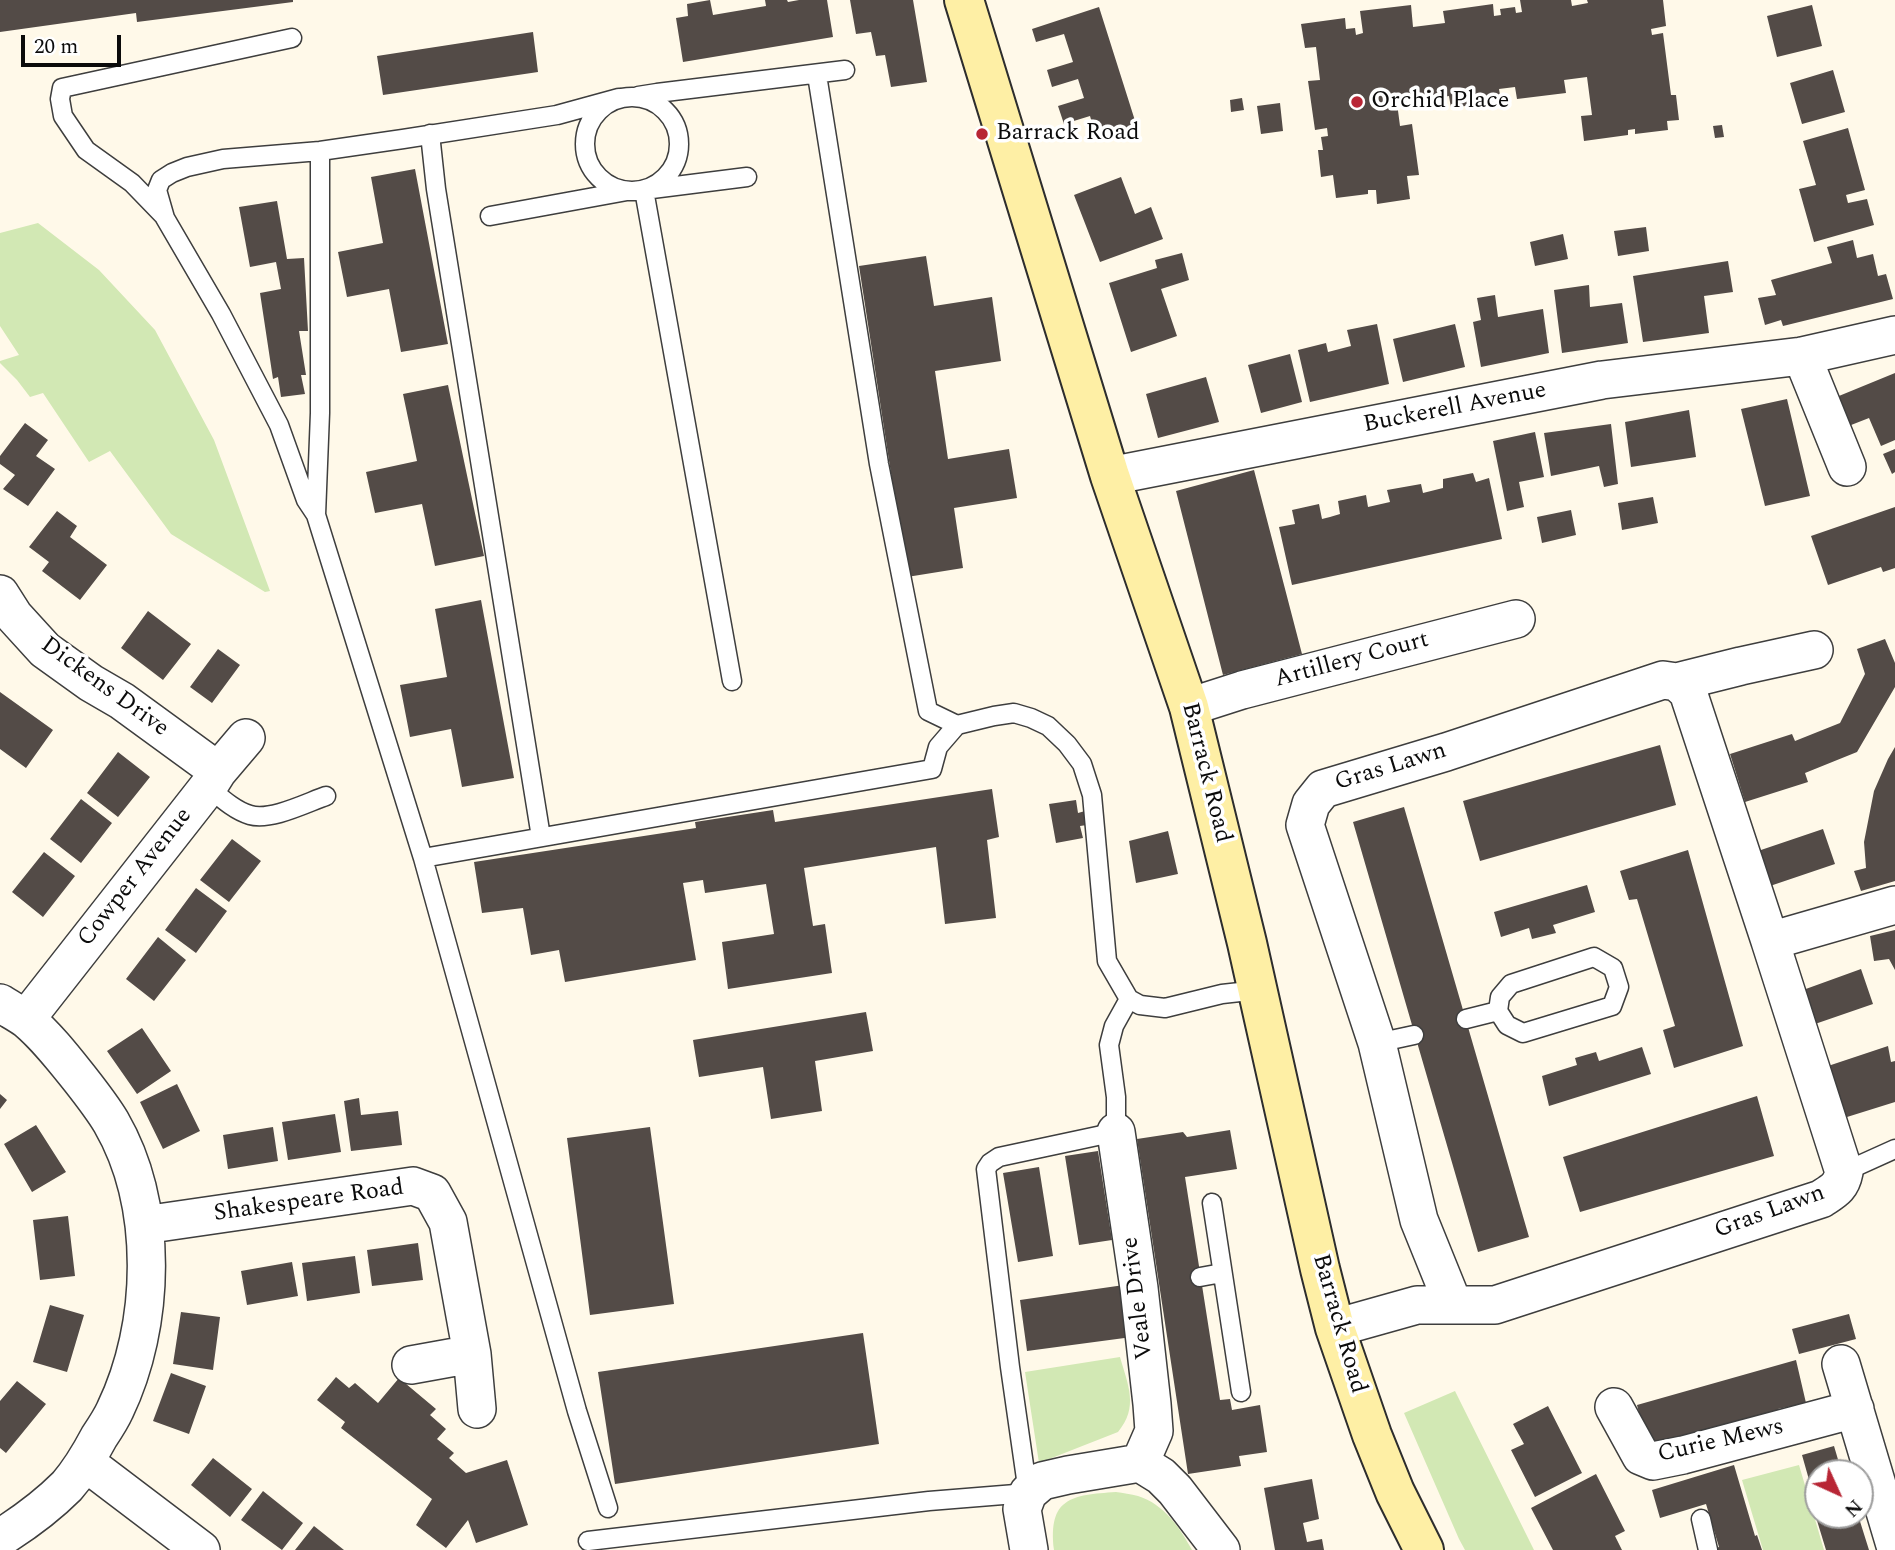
<!DOCTYPE html>
<style>
body{margin:0}
#map{position:relative;width:1895px;height:1550px;overflow:hidden;background:#fff9e9;font-family:Spectral,serif}
canvas{display:block}
.north{position:absolute;left:1804px;top:1459px;width:70px;height:70px;box-sizing:border-box;background:#fff;border:2px solid #9d9d9d;border-radius:50%;rotate:135deg;font-size:19px;font-weight:700;line-height:28px;text-align:center;color:#0b0b0b}
.north::after{content:'';display:block;margin:auto;width:24px;height:32px;background:#b82635;clip-path:polygon(50% 0,100% 100%,50% 72%,0 100%)}
.scale{position:absolute;left:21px;top:35px;width:100px;height:32px;box-sizing:border-box;border:4px solid #0b0b0b;border-top:0;padding-left:9px;font-size:21px;line-height:24px;white-space:nowrap;color:#0b0b0b;-webkit-text-stroke:5px #fff;paint-order:stroke}
</style>
<div id="map">
<canvas width="1895" height="1550"></canvas>
<div class="north">N</div>
<div class="scale">20 m</div>
</div>
<script>
const ctx = document.querySelector('canvas').getContext('2d');
ctx.lineJoin = 'round';
function fill(path, color) { ctx.fillStyle = color; ctx.fill(path, 'evenodd'); }
function trace(path, color, width, dash) { ctx.strokeStyle = color; ctx.lineWidth = width; ctx.lineCap = dash ? 'butt' : 'round'; ctx.setLineDash(dash || []); ctx.stroke(path); }
function write(font, color, halo, rows, align = 'center') {
  ctx.font = font + ' Spectral,serif'; ctx.lineWidth = 7; ctx.setLineDash([]); ctx.textBaseline = 'middle'; ctx.strokeStyle = halo; ctx.fillStyle = color; for (const [text, x, y, turn = 0] of rows) {
    ctx.save(); ctx.translate(x, y); ctx.rotate((+turn || 0) * Math.PI / 180); ctx.textAlign = isNaN(turn) ? turn : align; if (halo) ctx.strokeText(text, 0, 0); ctx.fillText(text, 0, 0); ctx.restore();
  }
}
const green = new Path2D(`
 M38,223L99,270L155,330L214,440L270,591L265,592L171,534L110,451L89,462L43,393L30,397L17,380L0,363V361L19,355L0,326V233Z
 M1120,1357C1128,1385 1139,1407 1118,1432L1039,1463L1025,1372Z
 M1455,1391L1534,1550H1465L1459,1539L1404,1413Z
 M1799,1465L1824,1550H1763L1742,1480Z
 M1116,1492C1123,1493 1131,1494 1138,1496C1164,1504 1180,1528 1192,1550H1054C1048,1498 1071,1495 1116,1492Z`);
const building = new Path2D(`
 M0,0H293V2L137,22L136,13L0,32Z
 M710,0L713,15L766,6L765,0H787L788,2L799,0H827L833,37L683,62L676,18L688,16L687,4Z
 M850,0H913L927,82L891,87L885,55L876,56L871,32L856,34Z
 M1520,0H1571L1572,6L1588,3L1587,0H1663L1666,26L1651,29L1652,35L1663,33L1671,95H1676L1679,120L1667,121L1668,130L1635,134V129L1628,130V135L1584,141L1581,116L1592,115L1587,77L1564,80L1566,93L1517,99L1515,87L1499,89L1501,101L1451,108L1449,96L1397,103L1400,126L1412,124L1419,175L1407,176L1410,199L1377,204L1376,190H1368V194L1336,198L1333,175L1321,177L1318,150H1323L1321,137L1328,136L1327,128L1315,130L1308,81L1320,80L1316,47L1305,48L1301,24L1345,18L1346,29L1355,28L1356,35L1363,33L1360,11L1411,5L1413,27L1445,23L1443,11L1493,4L1494,16L1501,15L1500,9L1515,7L1516,13L1522,12Z
 M1812,5L1822,46L1777,57L1767,16Z
 M1099,7L1137,127L1097,140L1090,116L1064,124L1058,106L1084,98L1078,79L1052,87L1047,70L1073,62L1064,34L1036,42L1032,29Z
 M533,32L538,72L383,95L377,56Z
 M1833,70L1845,112L1802,124L1790,83Z
 M1242,98L1244,110L1231,112L1230,100Z
 M1280,103L1283,131L1261,134L1257,106Z
 M1722,125L1724,137L1715,138L1713,126Z
 M1848,128L1865,190L1846,195L1848,203L1867,199L1874,225L1814,242L1799,189L1816,185L1803,141Z
 M415,169L448,344L401,352L389,289L347,297L338,252L383,243L371,177Z
 M1121,177L1135,214L1151,207L1163,239L1100,262L1074,195Z
 M277,201L287,259L304,258L308,331H299L306,375H301L305,394L281,397L278,377L273,379L260,293L281,289L276,262L250,267L239,207Z
 M1646,227L1649,251L1618,256L1614,231Z
 M1563,234L1568,259L1535,266L1530,242Z
 M1853,240L1857,258L1873,254L1878,276L1886,274L1893,299L1783,326L1781,320L1765,325L1758,298L1776,295L1771,280L1832,263L1827,247Z
 M1182,253L1189,280L1161,289L1177,336L1131,352L1109,283L1157,268L1155,260Z
 M926,256L934,306L992,297L1001,361L935,371L948,459L1009,449L1017,498L954,508L963,568L907,577L859,266Z
 M1728,261L1733,292L1704,296L1709,333L1643,342L1633,276Z
 M1589,285L1590,307L1622,303L1628,343L1562,353L1554,290Z
 M1495,295L1498,317L1543,309L1549,353L1481,367L1473,322L1481,320L1477,298Z
 M1377,324L1389,384L1310,402L1298,350L1326,343L1328,352L1351,346L1347,330Z
 M1455,324L1465,367L1403,382L1393,339Z
 M1290,354L1302,402L1261,413L1248,365Z
 M1895,373V440L1881,446L1869,418L1846,427L1834,398Z
 M1206,377L1219,422L1158,438L1146,394Z
 M448,385L484,556L435,566L422,504L375,513L366,472L417,461L403,394Z
 M1787,399L1810,496L1765,506L1741,409Z
 M1689,410L1696,457L1631,467L1625,422Z
 M25,423L48,440L36,456L55,469L28,506L3,489L15,475L0,464V456Z
 M1611,424L1618,484L1604,487L1599,466L1551,476L1544,433Z
 M1535,432L1544,477L1519,482L1524,507L1507,511L1493,441Z
 M1895,449V472L1892,474L1883,454Z
 M1254,470L1302,654L1223,675L1176,491Z
 M1473,473L1476,482L1489,478L1502,539L1292,585L1279,527L1295,524L1292,510L1319,504L1322,519L1330,517L1340,514L1338,501L1366,495L1368,507L1390,502L1387,490L1421,484L1423,493L1443,488V479Z
 M1653,497L1658,523L1622,530L1618,503Z
 M1895,507V568L1883,572L1881,567L1828,585L1811,536Z
 M1571,510L1576,535L1542,543L1537,517Z
 M57,511L77,526L70,537L107,565L80,600L42,571L49,562L29,547Z
 M481,600L514,778L462,787L451,729L410,737L400,685L447,677L435,609Z
 M148,611L191,644L163,680L121,648Z
 M1885,639L1895,663V687L1857,752L1805,773L1808,782L1745,802L1730,754L1792,734L1795,741L1840,723L1865,674L1857,649Z
 M218,649L240,665L212,703L190,687Z
 M0,692L53,730L26,768L0,749Z
 M1660,745L1676,805L1480,861L1463,801Z
 M1895,747V881L1861,891L1854,871L1866,868L1864,842L1874,791L1888,759Z
 M118,752L150,777L118,817L87,793Z
 M992,789L999,837L987,840L996,918L945,924L936,847L804,868L813,926L825,924L832,973L728,989L722,942L774,934L766,884L705,893L703,880L683,883L696,960L565,982L559,950L531,955L523,908L482,913L474,862L696,828L695,822L773,810L775,822Z
 M81,799L112,823L81,863L50,839Z
 M1076,800L1078,813L1085,811L1087,825L1080,826L1083,838L1056,843L1049,804Z
 M1404,807L1529,1237L1478,1252L1353,822Z
 M1823,829L1835,864L1770,886L1758,851Z
 M1168,831L1178,874L1136,883L1129,841Z
 M232,839L261,861L229,902L200,880Z
 M1688,850L1743,1046L1674,1068L1663,1030L1675,1026L1637,899L1629,900L1620,871Z
 M44,852L75,876L43,917L12,892Z
 M1587,885L1595,912L1553,925L1556,933L1532,939L1529,928L1501,937L1494,912Z
 M196,888L227,911L196,953L165,930Z
 M1895,930V970L1889,959L1874,961L1870,936Z
 M158,937L186,960L154,1001L126,979Z
 M1861,969L1873,1004L1815,1024L1803,990Z
 M866,1012L873,1051L815,1061L822,1111L771,1119L763,1067L699,1077L693,1040Z
 M142,1028L171,1071L137,1094L107,1051Z
 M1888,1046L1891,1062L1895,1061V1102L1831,1122L1816,1070Z
 M1642,1047L1651,1074L1549,1106L1542,1076L1577,1065L1575,1058L1596,1052L1599,1061Z
 M177,1084L200,1131L163,1149L140,1102Z
 M0,1094L7,1100L0,1109Z
 M1757,1096L1774,1156L1580,1212L1563,1157Z
 M359,1098L361,1115L398,1111L402,1145L351,1151L344,1101Z
 M335,1114L341,1152L288,1160L282,1122Z
 M36,1125L66,1172L32,1192L4,1144Z
 M273,1127L278,1161L228,1169L223,1135Z
 M650,1127L674,1304L590,1315L567,1138Z
 M1230,1130L1237,1169L1185,1177L1220,1400L1230,1399L1232,1410L1260,1405L1267,1452L1239,1456L1241,1466L1188,1474L1137,1139L1183,1132L1187,1137Z
 M1098,1151L1112,1240L1079,1245L1065,1156Z
 M1039,1167L1053,1256L1018,1262L1003,1173Z
 M68,1216L75,1276L40,1280L33,1220Z
 M418,1243L423,1280L372,1286L367,1250Z
 M355,1256L360,1293L307,1301L302,1263Z
 M292,1262L298,1296L247,1305L241,1271Z
 M1124,1285L1132,1337L1027,1351L1020,1300Z
 M50,1305L84,1315L67,1372L33,1362Z
 M181,1312L220,1317L213,1370L173,1364Z
 M1849,1314L1856,1339L1799,1354L1792,1329Z
 M863,1333L879,1444L615,1484L598,1372Z
 M1796,1360L1806,1403L1778,1409L1779,1416L1648,1450L1637,1405Z
 M171,1373L206,1386L189,1434L153,1421Z
 M336,1377L349,1388L355,1383L378,1403L399,1378L436,1409L430,1415L446,1429L437,1439L454,1453L449,1458L466,1473L507,1460L528,1525L476,1543L468,1520L446,1548L416,1525L432,1499L341,1428L345,1422L317,1400Z
 M17,1381L46,1404L6,1453L0,1448V1401Z
 M1548,1406L1582,1473L1535,1497L1511,1450L1524,1444L1513,1424Z
 M1834,1446L1842,1473H1818L1817,1508L1802,1455Z
 M213,1458L252,1489L230,1517L191,1485Z
 M1734,1465L1755,1536L1757,1535L1762,1550H1711L1719,1547L1706,1504L1660,1518L1652,1490Z
 M1596,1474L1625,1531L1615,1536L1622,1550H1553L1531,1508Z
 M1312,1479L1319,1519L1303,1523L1307,1542L1322,1539L1324,1550H1275L1264,1488Z
 M263,1491L303,1523L282,1550L241,1520Z
 M1818,1513V1515H1858L1869,1550H1826L1815,1514Z
 M314,1526L344,1550H295Z`);
const lane = new Path2D(`
 M817,75L879,464L928,711L957,725
 M638,96L657,93L845,70
 M585 144a47 47 0 1 1 94 0a47 47 0 1 1-94 0Z
 M430,134L436,189L541,837
 M163,215L132,183L86,150L63,116L60,99L62,88L292,38
 M490,216L627,191
 M316,515L320,413V151
 M732,681L644,190L747,177
 M208,787C220,797 235,811 250,815C271,821 306,803 326,796
 M423,858L932,769L938,747L957,725L994,716L1014,713L1031,718L1048,726L1067,744L1082,764L1092,795L1107,961L1129,999L1140,1005L1165,1008L1222,994L1258,990
 M1466,1019L1498,1011L1500,997L1511,984L1594,957L1613,968L1619,987L1612,1006L1523,1033L1507,1025L1498,1011
 M1377,1043L1414,1035
 M1844,1172L1895,1149
 M1212,1203L1241,1392
 M1200,1277L1222,1273
 M608,1508L577,1411L423,858L316,515L306,500L279,425L221,314L165,218L157,190L161,180L172,173L187,167L223,159L320,151L403,139L557,115L619,98
 M1701,1519L1708,1550
 M588,1541L929,1501L1028,1493L1010,1367L986,1169L990,1163L999,1157L1116,1132V1097L1109,1045L1114,1026L1129,999`);
const street = new Path2D(`
 M1802,356L1847,467
 M1110,476L1602,380L1802,356L1895,335
 M0,594L14,616L45,650L91,683L122,701L218,771
 M1677,682L1688,692L1770,941L1895,905
 M1189,707L1242,690L1516,619
 M0,1003C9,1009 19,1014 27,1020C47,1037 64,1059 80,1079C91,1093 102,1107 111,1122C159,1205 156,1325 115,1410C111,1419 105,1428 99,1437C90,1454 80,1471 67,1486C47,1506 24,1523 0,1538
 M26,1019L208,787L218,771L246,738
 M1116,1132L1139,1288L1152,1404L1154,1431L1140,1463
 M144,1225L413,1186L432,1193L448,1222L472,1354L477,1409
 M1453,1304L1419,1220L1377,1043L1305,825L1311,804L1323,789L1446,752L1663,680L1677,682L1741,666L1814,650
 M1335,1328L1417,1305H1495L1821,1199C1833,1191 1841,1188 1844,1172L1770,941
 M1841,1364L1895,1545
 M411,1365L472,1354
 M1614,1407L1641,1456L1653,1461L1683,1455L1855,1409
 M85,1462L201,1550
 M1029,1550L1022,1509L1028,1493L1042,1481L1068,1475L1140,1463L1161,1476L1175,1490L1221,1550`);
const secondary = new Path2D(`
 M964,0L1110,476L1189,707L1247,943L1320,1269L1335,1328L1372,1435L1395,1492L1424,1550`);
const markers = [
 [1357,102,7,"#b82635"],
 [982,134,7,"#b82635"]
];
const poiNames = [
 ["Orchid Place",1371,102],
 ["Barrack Road",996,134]
];
const streetNames = [
 ["Buckerell Avenue",1455,409,-11],
 ["Artillery Court",1352,661,-15],
 ["Dickens Drive",104,688,36],
 ["Gras Lawn",1391,768,-17],
 ["Barrack Road",1205,773,76],
 ["Cowper Avenue",136,878,-52],
 ["Shakespeare Road",309,1202,-8],
 ["Gras Lawn",1770,1213,-20],
 ["Veale Drive",1139,1298,-97],
 ["Barrack Road",1338,1324,74],
 ["Curie Mews",1721,1442,-13]
];
fill(green, '#d2e8b4');
fill(building, '#534b47');
trace(lane, '#3e3e3e', 21);
trace(street, '#3e3e3e', 40);
trace(secondary, '#2d2d2d', 42);
trace(lane, '#fff', 18);
trace(street, '#fff', 37);
trace(secondary, '#feefa5', 38);
for (const [x, y, r, color] of markers) { const dot = new Path2D(); dot.arc(x, y, r, 0, 2 * Math.PI); ctx.fillStyle = color; ctx.fill(dot); trace(dot, '#fff', 2.5); }
write('24px', '#0b0b0b', '#fff', poiNames, 'left');
write('24px', '#0b0b0b', '#fff', streetNames);
</script>
